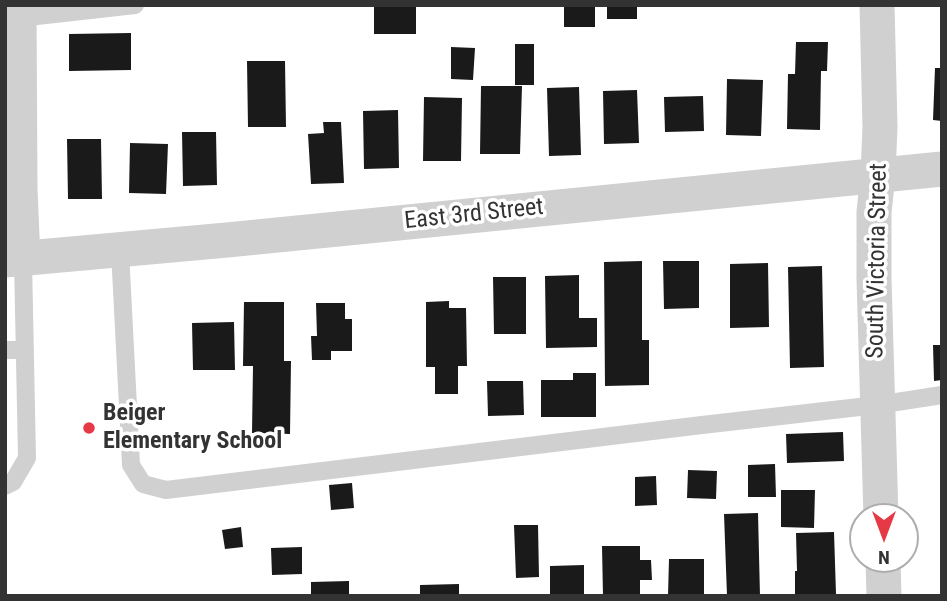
<!DOCTYPE html>
<style>
body{margin:0}
#map{position:relative;width:947px;height:601px;overflow:hidden;background:#fff;font-family:"Roboto Condensed",sans-serif}
canvas{display:block}
.frame{position:absolute;inset:0;border:7px solid #333;pointer-events:none}
.north{position:absolute;left:849px;top:503px;width:70px;height:70px;box-sizing:border-box;background:#fff;border:2px solid #adadad;border-radius:50%;rotate:180deg;font-size:19px;font-weight:700;line-height:28px;text-align:center;color:#333}
.north::after{content:'';display:block;margin:auto;width:24px;height:32px;background:#e63946;clip-path:polygon(50% 0,100% 100%,50% 72%,0 100%)}
</style>
<div id="map">
<canvas width="947" height="601"></canvas>
<div class="frame"></div>
<div class="north">N</div>
</div>
<script>
const ctx = document.querySelector('canvas').getContext('2d');
ctx.lineJoin = 'round';
function fill(path, color) { ctx.fillStyle = color; ctx.fill(path, 'evenodd'); }
function trace(path, color, width, dash) { ctx.strokeStyle = color; ctx.lineWidth = width; ctx.lineCap = dash ? 'butt' : 'round'; ctx.setLineDash(dash || []); ctx.stroke(path); }
function write(font, color, halo, rows, align = 'center') {
  ctx.font = font + ' "Roboto Condensed",sans-serif'; ctx.lineWidth = 7; ctx.setLineDash([]); ctx.textBaseline = 'middle'; ctx.strokeStyle = halo; ctx.fillStyle = color; for (const [text, x, y, turn = 0] of rows) {
    ctx.save(); ctx.translate(x, y); ctx.rotate((+turn || 0) * Math.PI / 180); ctx.textAlign = isNaN(turn) ? turn : align; if (halo) ctx.strokeText(text, 0, 0); ctx.fillText(text, 0, 0); ctx.restore();
  }
}
const building = new Path2D(`
 M374,5H416V34H374Z
 M564,5H595V27H564Z
 M607,5H637V19H607Z
 M131,33V70L69,71V34Z
 M796,42H828L827,71H821L820,130L787,129L788,74H795Z
 M515,44H534V85H515Z
 M451,47L475,48L473,80L451,79Z
 M247,61H285L286,127H248Z
 M935,68H942V121L933,120Z
 M727,79L763,80L761,136L726,135Z
 M481,86H522L520,154H480Z
 M579,87L581,155L549,156L547,88Z
 M637,90L639,143L604,144L603,91Z
 M703,96L704,131L665,132L664,97Z
 M424,97L462,98L461,161H423Z
 M398,110L399,168L364,169L363,111Z
 M323,122H341L344,183L311,184L308,134L324,133Z
 M182,132H216L217,185L183,186Z
 M67,139H101L102,199H68Z
 M130,143L168,144L166,194L129,193Z
 M642,261V340H649V385L605,386L604,262Z
 M663,261H699V308L664,309Z
 M768,263L769,327L730,328V264Z
 M822,266L824,367L790,368L788,267Z
 M579,275V318H597V347L546,348L545,276Z
 M493,277H526V334H494Z
 M449,301V308H466L467,366H458V394H435V367H426V302Z
 M244,302H284V361H291L290,434L252,433L253,366H243Z
 M316,303H345V319H352V351H331V360H312L311,336H317Z
 M234,322L235,370H193L192,323Z
 M933,345H942V380L934,381Z
 M573,373H596V417H541V380H573Z
 M487,381H523L524,415L488,416Z
 M843,432L844,461L787,463L786,434Z
 M775,464L776,497H748V465Z
 M688,470L717,471L716,499L687,498Z
 M656,476L657,505L635,506V477Z
 M352,483L354,508L331,510L329,485Z
 M781,490H815L814,528L781,527Z
 M758,513L760,596H727L724,514Z
 M514,525H538L539,577L516,578Z
 M241,527L243,547L225,549L222,530Z
 M834,532L836,594L795,595V571H797L796,533Z
 M602,546H640V560H651L652,580H640V596H603Z
 M302,547V574L272,575L271,548Z
 M669,559H704V596H668Z
 M584,565V596H550V566Z
 M349,581V596H311V582Z
 M459,584V596H420V585Z`);
const lane = new Path2D(`
 M19,18L135,5
 M120,251L131,465L143,484L166,490L702,425L877,405L942,395
 M5,350H25
 M5,486L13,482L27,458L23,260`);
const street = new Path2D(`
 M19,5L20,189L23,260
 M877,5L880,127L878,175L874,212V279L881,517
 M5,260L227,240L942,169
 M883,559L884,596`);
const markers = [
 [89,428,7,"#e63946"]
];
const streetNames = [
 ["East 3rd Street",474,215,-6],
 ["South Victoria Street",878,261,-89]
];
const poiNames = [
 ["Beiger",103,414],
 ["Elementary School",103,442]
];
fill(building, '#1a1a1a');
trace(lane, '#d0d0d0', 18);
trace(street, '#d0d0d0', 35);
for (const [x, y, r, color] of markers) { const dot = new Path2D(); dot.arc(x, y, r, 0, 2 * Math.PI); ctx.fillStyle = color; ctx.fill(dot); trace(dot, '#fff', 2.5); }
write('24px', '#333', '#fff', streetNames);
write('bold 24px', '#333', '#fff', poiNames, 'left');
</script>
